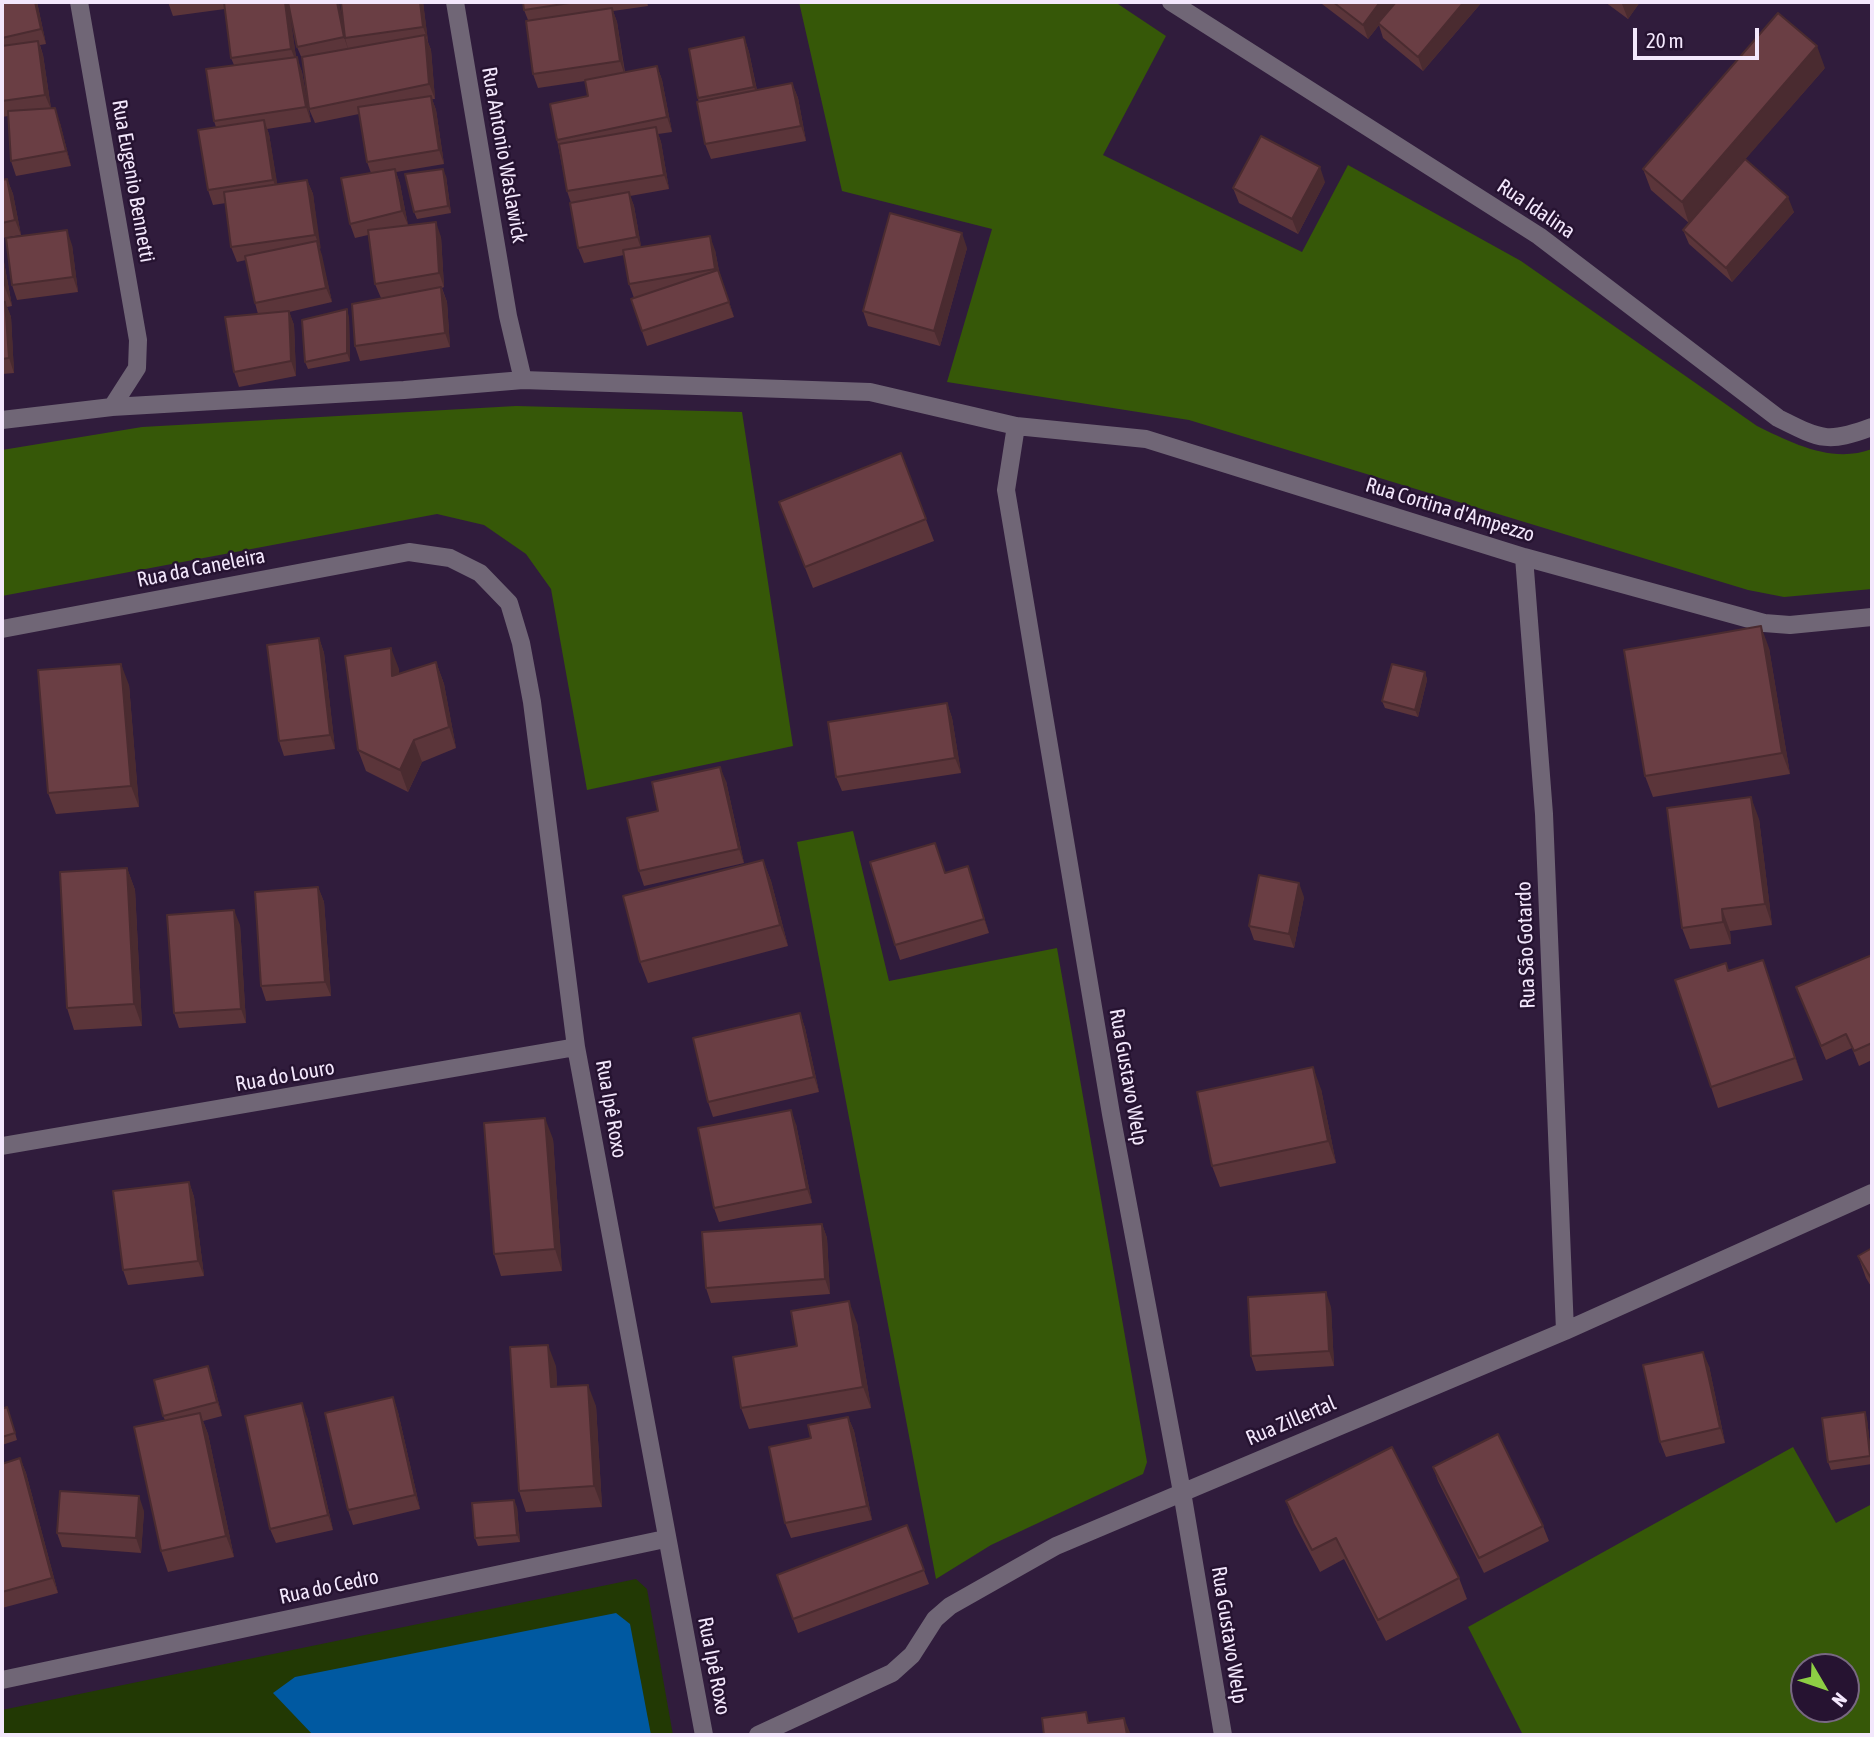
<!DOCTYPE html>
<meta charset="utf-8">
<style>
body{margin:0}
#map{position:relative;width:1874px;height:1737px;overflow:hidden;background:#301c3c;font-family:"Asap Condensed",sans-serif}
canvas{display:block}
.frame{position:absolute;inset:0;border:4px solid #f3e7fc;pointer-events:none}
.north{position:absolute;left:1790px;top:1653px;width:70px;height:70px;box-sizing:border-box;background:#261331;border:2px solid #786882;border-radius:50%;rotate:129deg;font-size:19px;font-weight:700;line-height:28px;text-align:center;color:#f3e7fc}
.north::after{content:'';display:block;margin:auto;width:24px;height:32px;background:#8dce44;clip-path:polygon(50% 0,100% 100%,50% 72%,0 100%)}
.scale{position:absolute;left:1633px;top:28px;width:126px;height:32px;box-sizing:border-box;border:4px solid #f3e7fc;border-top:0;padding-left:9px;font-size:21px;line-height:24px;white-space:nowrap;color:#f3e7fc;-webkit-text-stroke:5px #261331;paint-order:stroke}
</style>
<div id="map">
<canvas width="1874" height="1737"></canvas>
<div class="frame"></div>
<div class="north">N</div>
<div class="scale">20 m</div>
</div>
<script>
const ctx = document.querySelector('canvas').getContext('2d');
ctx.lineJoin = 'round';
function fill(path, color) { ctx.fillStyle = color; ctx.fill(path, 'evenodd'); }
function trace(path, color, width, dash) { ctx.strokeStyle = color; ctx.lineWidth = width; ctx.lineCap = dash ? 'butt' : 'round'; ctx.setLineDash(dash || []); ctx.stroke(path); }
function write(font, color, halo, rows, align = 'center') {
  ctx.font = font + ' "Asap Condensed",sans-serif'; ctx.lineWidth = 5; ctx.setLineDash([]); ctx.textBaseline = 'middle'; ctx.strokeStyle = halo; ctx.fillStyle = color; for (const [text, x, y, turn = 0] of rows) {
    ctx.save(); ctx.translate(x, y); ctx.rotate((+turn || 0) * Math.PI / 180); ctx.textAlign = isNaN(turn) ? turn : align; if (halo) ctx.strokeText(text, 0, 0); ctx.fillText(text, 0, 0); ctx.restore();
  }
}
const green = new Path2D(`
 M636,1579L647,1589L673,1735H2V1710Z`);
const forest = new Path2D(`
 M799,2H1115L1166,36L1103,155L1302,252L1348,165L1521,261L1757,426C1792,443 1832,464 1872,449V589L1784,597L1748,590L1189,420L947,382L992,229L842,191Z
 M516,406L742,412L793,746L587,790L551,589L526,554L484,525L437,514L2,596V450L142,427Z
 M853,831L889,981L1057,948L1147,1462L1143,1474L991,1545L936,1579L797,842Z
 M1793,1447L1836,1523L1872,1504V1735H1523L1468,1627ZM1804,1667H1846V1709H1804Z`);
const water = new Path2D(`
 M616,1613L630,1624L651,1735H313L273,1693L295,1677Z`);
const street = new Path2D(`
 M455,2L508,316L523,380
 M1171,2L1539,236L1778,418C1820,439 1827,444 1872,427
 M112,407L404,390L523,380L870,392L1016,426L1146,439L1524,557L1764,623L1790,625L1872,617
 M2,420L112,407L137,368L138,340L79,2
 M1016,426L1006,490L1111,1114L1182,1492L1223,1735
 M1524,557L1544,814L1565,1331
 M2,629L409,552L450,558L480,573L509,603L521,643L532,702L576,1047L704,1735
 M2,1146L576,1047
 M2,1680L665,1539
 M758,1735L892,1673L912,1655L935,1619L950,1606L1056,1546L1565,1331L1872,1193`);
const wall = new Path2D(`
 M2,2H37L46,44L40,45L43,55L51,108L60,123L71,166L16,176L11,161L8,116L2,117Z
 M168,2H287L343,18L423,2L428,42L431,50L435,99H432L436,110L444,164L396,172L400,184L408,225L441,237L444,287L442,288L447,302L450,347L360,361L355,346L381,298L375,284L368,235L355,238L350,224L371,173L367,162L359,114L315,123L309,109L303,61L297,47L289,10L296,57L302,72L311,122L267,129L269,134L277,184L307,180L313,194L320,250L332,302L289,312L294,325L296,376L239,387L234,372L258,314L255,303L246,260L237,262L231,247L226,203L213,205L208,190L216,127L214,121L234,65L231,58L225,9L173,16Z
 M523,2H647L648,6L613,11L617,22L625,72L657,66L662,80L672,132L658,134L661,142L669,189L630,196L634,206L641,247L715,250L719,271L734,317L647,346L631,299L634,298L629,284L624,255L584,263L578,248L571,203L567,191L557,140L588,96L585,81L538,88L533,74L528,20L524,10Z
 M1321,2H1482L1423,71L1383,38L1379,25L1368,39L1322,4Z
 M1605,2H1640L1628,19Z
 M744,37L749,52L757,90L792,83L798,98L806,141L711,159L705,144L698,98Z
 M1825,68L1745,159L1794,212L1732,282L1689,244L1683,230L1689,223L1651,190L1643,169Z
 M446,176L451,213L417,219L414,212Z
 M7,179L13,194L21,235L2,238V180Z
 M1325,182L1298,234L1239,203L1233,188Z
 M72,245L78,292L17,300L12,285Z
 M967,248L940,346L868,326L863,311Z
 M2,251L12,306L7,307L11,317L14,373L2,374Z
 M349,317L350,361L308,369L305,362Z
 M901,453L934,541L813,588L779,502Z
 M319,638L324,653L335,749L284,756L279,741Z
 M1769,648L1790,774L1653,797L1645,776Z
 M436,662L444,684L456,748L422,762L408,792L366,771L358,750L399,669V674Z
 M1425,672L1427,680L1418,717L1385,708L1382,701Z
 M129,685L139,807L56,814L48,793Z
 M947,703L952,718L961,773L842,791L836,777Z
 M726,781L744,863L644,886L639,871L658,811Z
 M1759,819L1772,925L1730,931L1731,944L1690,949L1682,928Z
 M935,843L945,873L968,866L989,933L900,960L895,945Z
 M763,860L771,881L788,946L648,983L640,962Z
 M127,868L135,890L142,1026L74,1030L67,1008Z
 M318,887L324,902L331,996L266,1001L261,986Z
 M1304,897L1294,948L1254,940L1249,926Z
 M240,925L246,1023L179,1028L174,1013Z
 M1872,955V1060L1859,1066L1852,1048L1826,1060L1796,987Z
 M1726,963L1729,971L1770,981L1803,1080L1718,1108L1711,1087Z
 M800,1013L805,1028L819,1092L713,1117L708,1102Z
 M1321,1089L1336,1163L1220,1187L1212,1166Z
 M796,1124L812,1203L719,1222L714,1208Z
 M553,1139L562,1271L501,1276L494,1254Z
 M189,1182L194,1197L204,1276L128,1285L123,1270Z
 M822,1224L827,1238L830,1294L711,1303L706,1288Z
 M1872,1248V1288L1866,1278L1858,1256Z
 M1331,1307L1334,1366L1256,1371L1251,1356Z
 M857,1323L871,1408L749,1429L741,1408L797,1346Z
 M556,1366L557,1387L596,1406L602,1507L526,1512L519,1491Z
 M1709,1366L1725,1443L1666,1457L1660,1442Z
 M213,1381L222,1416L203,1421L208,1434L234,1557L168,1572L161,1551L165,1420L163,1416Z
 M393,1397L398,1412L420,1509L353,1525L348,1510Z
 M2,1409L10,1415L17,1440L2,1445Z
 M307,1417L333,1530L276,1543L270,1529Z
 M848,1417L854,1431L872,1520L791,1538L785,1523L811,1438Z
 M1867,1419L1872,1464L1831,1470L1828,1462Z
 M20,1458L26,1473L58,1593L2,1608V1464Z
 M1433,1467L1543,1526L1549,1541L1484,1573L1438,1481Z
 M1286,1501L1459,1578L1467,1599L1386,1641L1344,1559L1320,1572L1294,1523Z
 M517,1507L520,1542L478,1546L475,1538Z
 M144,1511L141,1553L62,1547L57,1533Z
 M907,1525L929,1584L798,1633L777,1575Z`);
const shadedWall = new Path2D(`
 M35,2H37L46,44L41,29Z
 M285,2H287L289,6L297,64L291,49Z
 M337,2H339L347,38H345L349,52L344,37Z
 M420,2H423L428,41L423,27Z
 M1380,2H1396L1378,23L1379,25L1368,39L1363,25Z
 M1464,2H1482L1423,71L1418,57Z
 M1624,2H1640L1628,19L1622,4Z
 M612,8L617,22L625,76L620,61Z
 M425,35L431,50L435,99L429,84Z
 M744,37L749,52L759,101L754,87Z
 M38,41L43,55L51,109L45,95Z
 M1817,46L1825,68L1689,224L1682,202Z
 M297,57L302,72L311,122L306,107Z
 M657,66L662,80L672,132L667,117Z
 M792,83L798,98L806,141L801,126Z
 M431,96L436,110L444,164L439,150Z
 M55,108L60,123L71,166L66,151Z
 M264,120L269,134L279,194L273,180Z
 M656,127L661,142L669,189L664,175Z
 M1320,167L1325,182L1298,234L1292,219Z
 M395,169L400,184L408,225L402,211Z
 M443,169L446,176L451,213L448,206Z
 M7,179L13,194L21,235L15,220Z
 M307,180L313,194L321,250L315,235Z
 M629,192L634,206L642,251L637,237Z
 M1788,197L1794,212L1732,282L1726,268Z
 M436,222L441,237L444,287L439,273Z
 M67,230L72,245L78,292L73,277Z
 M962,233L967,248L940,346L934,331Z
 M710,236L715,250L719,271L734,317L715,269Z
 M317,241L322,255L332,302L326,288Z
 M2,251L12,306L4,285L2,270Z
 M441,287L447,302L450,347L445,333Z
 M5,302L11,317L14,373L9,358Z
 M347,309L349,317L350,361L347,353Z
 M289,311L294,325L296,376L291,361Z
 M1761,626L1769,648L1790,774L1782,753Z
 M319,638L324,653L335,749L330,735Z
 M391,648L399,669L400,697L392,676Z
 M436,662L444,684L456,748L449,727Z
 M121,664L129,685L139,807L131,786Z
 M1425,672L1427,680L1418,717L1415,710Z
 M947,703L952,718L961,773L955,758Z
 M414,740L422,762L408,792L400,770Z
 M720,767L726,781L744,863L739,849Z
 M1751,797L1759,819L1772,925L1765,904Z
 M763,860L771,881L788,946L780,925Z
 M968,866L973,881L989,933L984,919Z
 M127,868L135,890L142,1026L134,1004Z
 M1299,883L1304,897L1294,948L1289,934Z
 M318,887L324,902L331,996L325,982Z
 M1722,909L1730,931L1731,944L1723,922Z
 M234,910L240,925L246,1023L241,1009Z
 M1763,960L1803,1080L1795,1058Z
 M800,1013L805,1028L819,1092L814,1077Z
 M1313,1067L1321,1089L1336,1163L1328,1141Z
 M791,1110L796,1124L812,1203L807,1189Z
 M545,1118L553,1139L562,1271L555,1249Z
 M189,1182L194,1197L204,1276L198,1261Z
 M822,1224L827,1238L830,1294L825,1279Z
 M2,1283L4,1322L2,1316Z
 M1326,1292L1331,1307L1334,1366L1329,1351Z
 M849,1301L857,1323L871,1408L863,1387Z
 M548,1345L556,1366L558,1408L551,1387Z
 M1703,1352L1709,1366L1725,1443L1720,1428Z
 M208,1366L213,1381L222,1416L217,1402Z
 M588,1385L596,1406L602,1507L594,1486Z
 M393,1397L398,1412L420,1509L415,1495Z
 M302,1403L307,1417L333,1530L328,1515Z
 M1865,1412L1867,1419L1872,1461L1870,1456Z
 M200,1413L208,1434L234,1557L226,1536Z
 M848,1417L854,1431L872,1520L867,1506Z
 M20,1458L26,1473L58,1593L52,1578Z
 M139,1496L144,1511L141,1553L136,1538Z
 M514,1500L517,1507L520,1542L517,1535Z
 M1124,1718L1131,1735H1127Z`);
const building = new Path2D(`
 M2,2H35L41,29L2,38Z
 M224,2H285L291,49L231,58Z
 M288,2H337L344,37L297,47Z
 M341,2H420L423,27L345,38Z
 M523,2H576L524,10Z
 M1333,2H1380L1363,25Z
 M1396,2H1464L1418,57L1378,23Z
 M612,8L620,61L533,74L526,21Z
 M1778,13L1817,46L1682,202L1643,169Z
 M425,35L429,84L309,109L302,57Z
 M744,37L754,87L698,98L689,49Z
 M38,41L45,95L2,101V46Z
 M297,57L306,107L214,121L206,69Z
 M657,66L667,117L557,140L550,104L588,96L585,80Z
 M792,83L801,126L705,144L697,102Z
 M431,96L439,150L367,162L358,107Z
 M55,108L66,151L11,161L8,111Z
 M264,120L273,180L208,190L198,130Z
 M656,127L664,175L567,191L559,144Z
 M1261,136L1320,167L1292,219L1233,188Z
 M1745,159L1788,197L1726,268L1683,230Z
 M395,169L402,211L350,224L341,178Z
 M443,169L448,206L414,212L405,174Z
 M7,179L15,220L2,223V180Z
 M307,180L315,235L231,247L224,192Z
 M629,192L637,237L578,248L570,203Z
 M890,213L962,233L934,331L863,311Z
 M436,222L439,273L375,284L368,230Z
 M67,230L73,277L12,285L6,238Z
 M710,236L715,269L629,284L623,250Z
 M317,241L326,288L255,303L245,256Z
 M2,270L4,285H2Z
 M718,270L729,302L642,331L631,299Z
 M441,287L445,333L355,346L352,304Z
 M2,302H5L9,358L2,359Z
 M347,309V353L305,362L302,320Z
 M289,311L291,361L234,372L225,317Z
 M901,453L926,519L805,567L779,502Z
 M1761,626L1782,753L1645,776L1624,650Z
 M319,638L330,735L279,741L267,645Z
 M391,648L392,676L436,662L449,727L414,740L400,770L358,750L345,656Z
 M121,664L131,786L48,793L38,670Z
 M1392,664L1425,672L1415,710L1382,701Z
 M947,703L955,758L836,777L828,722Z
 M720,767L739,849L639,871L627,818L658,811L652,782Z
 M1751,797L1765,904L1722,909L1723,922L1682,928L1667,808Z
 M935,843L945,873L968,866L984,919L895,945L870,862Z
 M763,860L780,925L640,962L623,896Z
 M127,868L134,1004L67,1008L60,872Z
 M1259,875L1299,883L1289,934L1249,926Z
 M318,887L325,982L261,986L255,892Z
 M234,910L241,1009L174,1013L167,915Z
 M1872,955V1043L1854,1051L1846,1034L1821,1046L1796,987Z
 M1763,960L1795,1058L1711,1087L1675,980L1726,963L1728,971Z
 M800,1013L814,1077L708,1102L693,1038Z
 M1313,1067L1328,1141L1212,1166L1197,1092Z
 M791,1110L807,1189L714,1208L698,1128Z
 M545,1118L555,1249L494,1254L484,1123Z
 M189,1182L198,1261L123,1270L113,1191Z
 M822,1224L825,1279L706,1288L702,1232Z
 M1872,1248V1280L1858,1256Z
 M1326,1292L1329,1351L1251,1356L1248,1297Z
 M849,1301L863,1387L741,1408L733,1357L797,1346L791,1311Z
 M548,1345L551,1387L588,1385L594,1486L519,1491L510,1347Z
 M1703,1352L1720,1428L1660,1442L1643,1365Z
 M208,1366L217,1402L163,1416L154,1380Z
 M393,1397L415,1495L348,1510L325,1413Z
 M302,1403L328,1515L270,1529L245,1416Z
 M7,1407L15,1433L2,1437V1409Z
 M1865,1412L1870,1456L1828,1462L1822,1418Z
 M200,1413L226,1536L161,1551L134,1427Z
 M848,1417L867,1506L785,1523L769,1447L811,1438L808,1425Z
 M1498,1434L1543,1526L1479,1558L1433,1467Z
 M1392,1447L1459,1578L1378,1620L1336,1538L1312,1550L1286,1501Z
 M20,1458L52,1578L2,1592V1464Z
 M60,1491L139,1496L136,1538L57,1533Z
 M514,1500L517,1535L475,1538L472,1503Z
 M907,1525L924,1570L793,1619L777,1575Z
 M1086,1712L1088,1723L1124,1718L1127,1735H1044L1042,1718Z`);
const streetNames = [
 ["Rua Antonio Waslawick",504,155,80],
 ["Rua Eugenio Bennetti",133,181,80],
 ["Rua Idalina",1536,209,34],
 ["Rua Cortina d'Ampezzo",1450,510,17],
 ["Rua da Caneleira",201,568,-11],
 ["Rua São Gotardo",1526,945,-92],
 ["Rua do Louro",285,1076,-10],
 ["Rua Gustavo Welp",1128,1077,80],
 ["Rua Ipê Roxo",611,1109,80],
 ["Rua Zillertal",1291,1421,-23],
 ["Rua do Cedro",329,1587,-12],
 ["Rua Gustavo Welp",1229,1635,81],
 ["Rua Ipê Roxo",714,1666,79]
];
fill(green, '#223904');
fill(forest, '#365808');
fill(water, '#0059a1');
trace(street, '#706676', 18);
fill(wall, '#5b353a');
fill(shadedWall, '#4a2b30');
fill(building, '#6a3e44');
trace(building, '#4a2b30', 2);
write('21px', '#f3e7fc', '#261331', streetNames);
</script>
